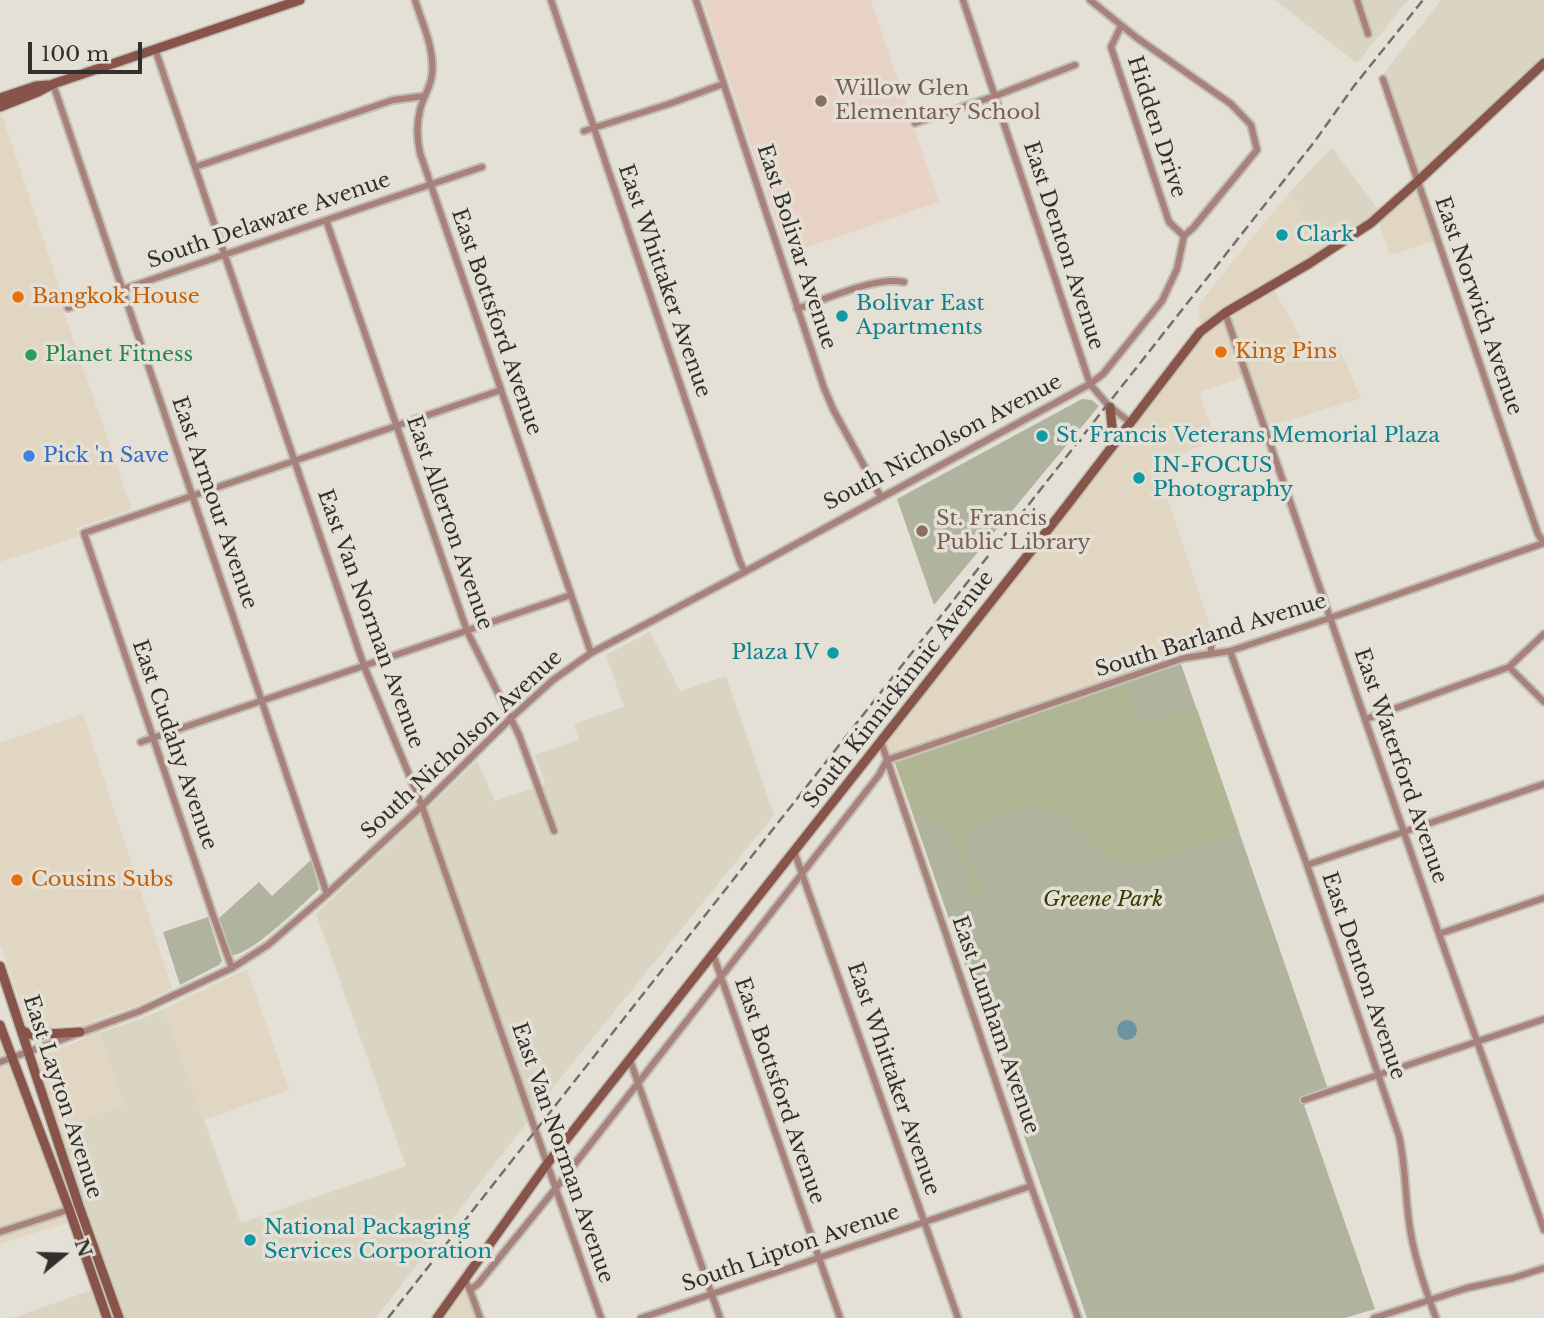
<!DOCTYPE html>
<style>
body{margin:0}
#map{position:relative;width:1544px;height:1318px;overflow:hidden;background:#e4e0d5;font-family:"Libre Baskerville",serif}
canvas{display:block}
.north{position:absolute;left:28px;top:1220px;width:70px;height:70px;-webkit-text-stroke:5px #e4e0d5;paint-order:stroke;rotate:71deg;font-size:19px;font-weight:700;line-height:28px;text-align:center;color:#32302c}
.north::after{content:'';display:block;margin:auto;width:24px;height:32px;background:#32302c;clip-path:polygon(50% 0,100% 100%,50% 72%,0 100%)}
.scale{position:absolute;left:28px;top:42px;width:114px;height:32px;box-sizing:border-box;border:4px solid #32302c;border-top:0;padding-left:9px;font-size:21px;line-height:24px;white-space:nowrap;color:#32302c;-webkit-text-stroke:5px #e4e0d5;paint-order:stroke}
</style>
<div id="map">
<canvas width="1544" height="1318"></canvas>
<div class="north">N</div>
<div class="scale">100 m</div>
</div>
<script>
const ctx = document.querySelector('canvas').getContext('2d');
ctx.lineJoin = 'round';
function fill(path, color) { ctx.fillStyle = color; ctx.fill(path, 'evenodd'); }
function trace(path, color, width, dash) { ctx.strokeStyle = color; ctx.lineWidth = width; ctx.lineCap = dash ? 'butt' : 'round'; ctx.setLineDash(dash || []); ctx.stroke(path); }
function write(font, color, halo, rows, align = 'center') {
  ctx.font = font + ' "Libre Baskerville",serif'; ctx.lineWidth = 7; ctx.setLineDash([]); ctx.textBaseline = 'middle'; ctx.strokeStyle = halo; ctx.fillStyle = color; for (const [text, x, y, turn = 0] of rows) {
    ctx.save(); ctx.translate(x, y); ctx.rotate((+turn || 0) * Math.PI / 180); ctx.textAlign = isNaN(turn) ? turn : align; if (halo) ctx.strokeText(text, 0, 0); ctx.fillText(text, 0, 0); ctx.restore();
  }
}
const commercial = new Path2D(`
 M0,110L62,296L59,298L131,507L130,510L76,528L79,536L0,562Z
 M1418,181L1438,240L1390,255L1377,218Z
 M1290,192L1324,254L1272,286L1311,356L1337,343L1361,398L1265,428L1248,381L1243,377L1199,392L1216,441L1156,463L1219,653L1198,656L887,760L881,742L1200,332L1199,305L1225,271Z
 M83,714L172,988L138,1005L94,1020L100,1033L124,1105L58,1127L39,1068V1060L44,1055L86,1038L81,1024L35,1030L28,1026L0,943V743Z
 M247,969L289,1090L204,1120L164,1009Z
 M0,1025L72,1221L0,1244Z
 M464,1279L480,1318H437Z`);
const built = new Path2D(`
 M1275,0H1408L1357,63Z
 M1441,0H1544V63L1418,181L1382,76Z
 M1332,147L1381,214L1324,254L1290,192Z
 M650,632L680,691L726,676L774,815L571,1065L376,1318H124L65,1152L58,1127L124,1105L100,1033L138,1020L164,1009L241,1223L406,1166L316,914L477,761L495,801L545,784L535,755L579,740L574,724L624,707L606,655Z
 M92,1290L101,1318H12Z`);
const education = new Path2D(`
 M703,0H871L939,202L787,254Z`);
const green = new Path2D(`
 M1082,399L1092,400L1099,406L934,605L897,499Z
 M1181,664L1329,1092L1303,1102L1375,1309L1345,1318H1087L895,763Z
 M311,860L319,889C304,903 250,956 232,955L219,918L259,882L272,896Z
 M208,917L222,961L219,965L180,985L163,932Z`);
const forest = new Path2D(`
 M1125,684L1145,726L1197,709L1239,831L1147,862H1116L1088,841L1064,812L1026,808L984,819L971,828L965,840L974,869L985,880L977,908L974,906L973,895L968,872L956,845L938,822L912,810L895,763Z`);
const water = new Path2D(`
 M1117 1030a10 10 0 1 1 20 0a10 10 0 1 1-20 0Z`);
const street = new Path2D(`
 M415,0C422,23 435,49 432,74C431,87 423,97 420,110C416,125 417,139 420,153L591,653
 M551,0L740,562L745,572
 M696,0L824,388L834,411L881,497
 M963,0L1090,384L1108,405L1131,423
 M1357,0L1368,34
 M1121,26L1111,47L1169,222L1184,236
 M155,49L364,666L422,806L601,1318
 M1383,79L1519,479L1538,534L1544,543
 M53,84L327,894
 M915,123L995,96L1075,65
 M584,131L669,104L723,84
 M195,167L393,100L425,96
 M326,220L467,631L519,735L554,831
 M68,308L482,167
 M797,309C826,299 876,276 904,282
 M1225,313L1439,934L1544,1230
 M1230,651L1307,865L1399,1136C1406,1167 1405,1198 1410,1229C1415,1259 1425,1289 1436,1318
 M1211,654V642
 M1509,667L1544,702
 M1366,719L1509,667L1544,634
 M141,742L571,595
 M881,742L1031,1186L1078,1318
 M794,851L958,1318
 M1307,865L1544,784
 M1439,934L1544,898
 M713,954L840,1318
 M232,968L213,915L84,533L501,390
 M630,1060L720,1318
 M0,1062L140,1011L232,968L268,945L327,894L422,806L511,718L553,680L591,653L739,575L1090,384L1103,374L1162,301L1177,269L1184,236L1193,228L1257,150L1251,125L1231,104L1137,38L1090,0
 M1304,1100L1544,1019
 M0,1232L71,1209
 M464,1279L470,1290L480,1318
 M470,1290L478,1284L556,1188L879,775L887,760L1184,658L1230,651L1330,618L1544,543
 M641,1318L1031,1186
 M1374,1318L1467,1288L1513,1278L1544,1268`);
const secondary = new Path2D(`
 M0,98L36,86L48,85
 M0,107L38,92L53,84L300,0
 M1110,407L1113,436L1112,447
 M0,966L79,1206L119,1318
 M0,1025L69,1209L107,1318
 M21,1030L32,1035L80,1032
 M437,1318L547,1164L1065,508L1200,332L1225,313L1310,263L1371,223L1418,181L1544,63`);
const rail = new Path2D(`
 M388,1318L1315,141L1354,86L1423,0`);
const markers = [
 [821,101,7,"#8d6e63"],
 [1282,235,7,"#0f9aa8"],
 [18,297,7,"#e8710a"],
 [842,316,7,"#0f9aa8"],
 [1221,352,7,"#e8710a"],
 [31,355,7,"#2e9e5b"],
 [1042,436,7,"#0f9aa8"],
 [29,456,7,"#3f7fe0"],
 [1139,478,7,"#0f9aa8"],
 [922,531,7,"#8d6e63"],
 [833,653,7,"#0f9aa8"],
 [17,880,7,"#e8710a"],
 [250,1240,7,"#0f9aa8"]
];
const educationNames = [
 ["Willow Glen",835,89],
 ["Elementary School",835,113],
 ["St. Francis",936,519],
 ["Public Library",936,543]
];
const streetNames = [
 ["Hidden Drive",1156,127,72],
 ["South Delaware Avenue",269,221,-19],
 ["East Denton Avenue",1063,246,72],
 ["East Bolivar Avenue",796,247,72],
 ["East Whittaker Avenue",664,281,71],
 ["East Norwich Avenue",1478,306,71],
 ["East Bottsford Avenue",496,322,71],
 ["South Nicholson Avenue",943,443,-28],
 ["East Armour Avenue",214,503,71],
 ["East Allerton Avenue",449,523,71],
 ["East Van Norman Avenue",370,619,70],
 ["South Barland Avenue",1211,636,-17],
 ["South Kinnickinnic Avenue",899,690,-52],
 ["East Cudahy Avenue",174,745,71],
 ["South Nicholson Avenue",462,745,-43],
 ["East Waterford Avenue",1400,766,71],
 ["East Denton Avenue",1363,976,71],
 ["East Lunham Avenue",995,1025,71],
 ["East Whittaker Avenue",893,1079,71],
 ["East Bottsford Avenue",779,1091,71],
 ["East Layton Avenue",62,1097,72],
 ["East Van Norman Avenue",562,1153,71],
 ["South Lipton Avenue",791,1249,-19]
];
const cultureNames = [
 ["Clark",1296,235],
 ["Bolivar East",856,304],
 ["Apartments",856,328],
 ["St. Francis Veterans Memorial Plaza",1056,436],
 ["IN-FOCUS",1153,466],
 ["Photography",1153,490],
 ["Plaza IV",819,653,"right"],
 ["National Packaging",264,1228],
 ["Services Corporation",264,1252]
];
const foodNames = [
 ["Bangkok House",32,297],
 ["King Pins",1235,352],
 ["Cousins Subs",31,880]
];
const leisureNames = [
 ["Planet Fitness",45,355]
];
const shopNames = [
 ["Pick 'n Save",43,456]
];
const parkNames = [
 ["Greene Park",1103,900]
];
fill(commercial, '#e0d6c1');
fill(built, '#dad4c2');
fill(education, '#e8d2c6');
fill(green, '#b0b49e');
fill(forest, '#b0b693');
fill(water, '#6b93a0');
trace(street, '#c0bdb3', 10);
trace(secondary, '#c0bdb3', 12);
trace(street, '#a7817a', 6);
trace(secondary, '#885349', 9);
trace(rail, '#727069', 2.5, [10, 5]);
for (const [x, y, r, color] of markers) { const dot = new Path2D(); dot.arc(x, y, r, 0, 2 * Math.PI); ctx.fillStyle = color; ctx.fill(dot); trace(dot, '#e4e0d5', 2.5); }
write('21px', '#785e54', '#e4e0d5', educationNames, 'left');
write('21px', '#32302c', '#e4e0d5', streetNames);
write('21px', '#0d838f', '#e4e0d5', cultureNames, 'left');
write('21px', '#c56008', '#e4e0d5', foodNames, 'left');
write('21px', '#27864d', '#e4e0d5', leisureNames, 'left');
write('21px', '#366cbe', '#e4e0d5', shopNames, 'left');
write('italic 21px', '#363b00', '#e4e0d5', parkNames);
</script>
